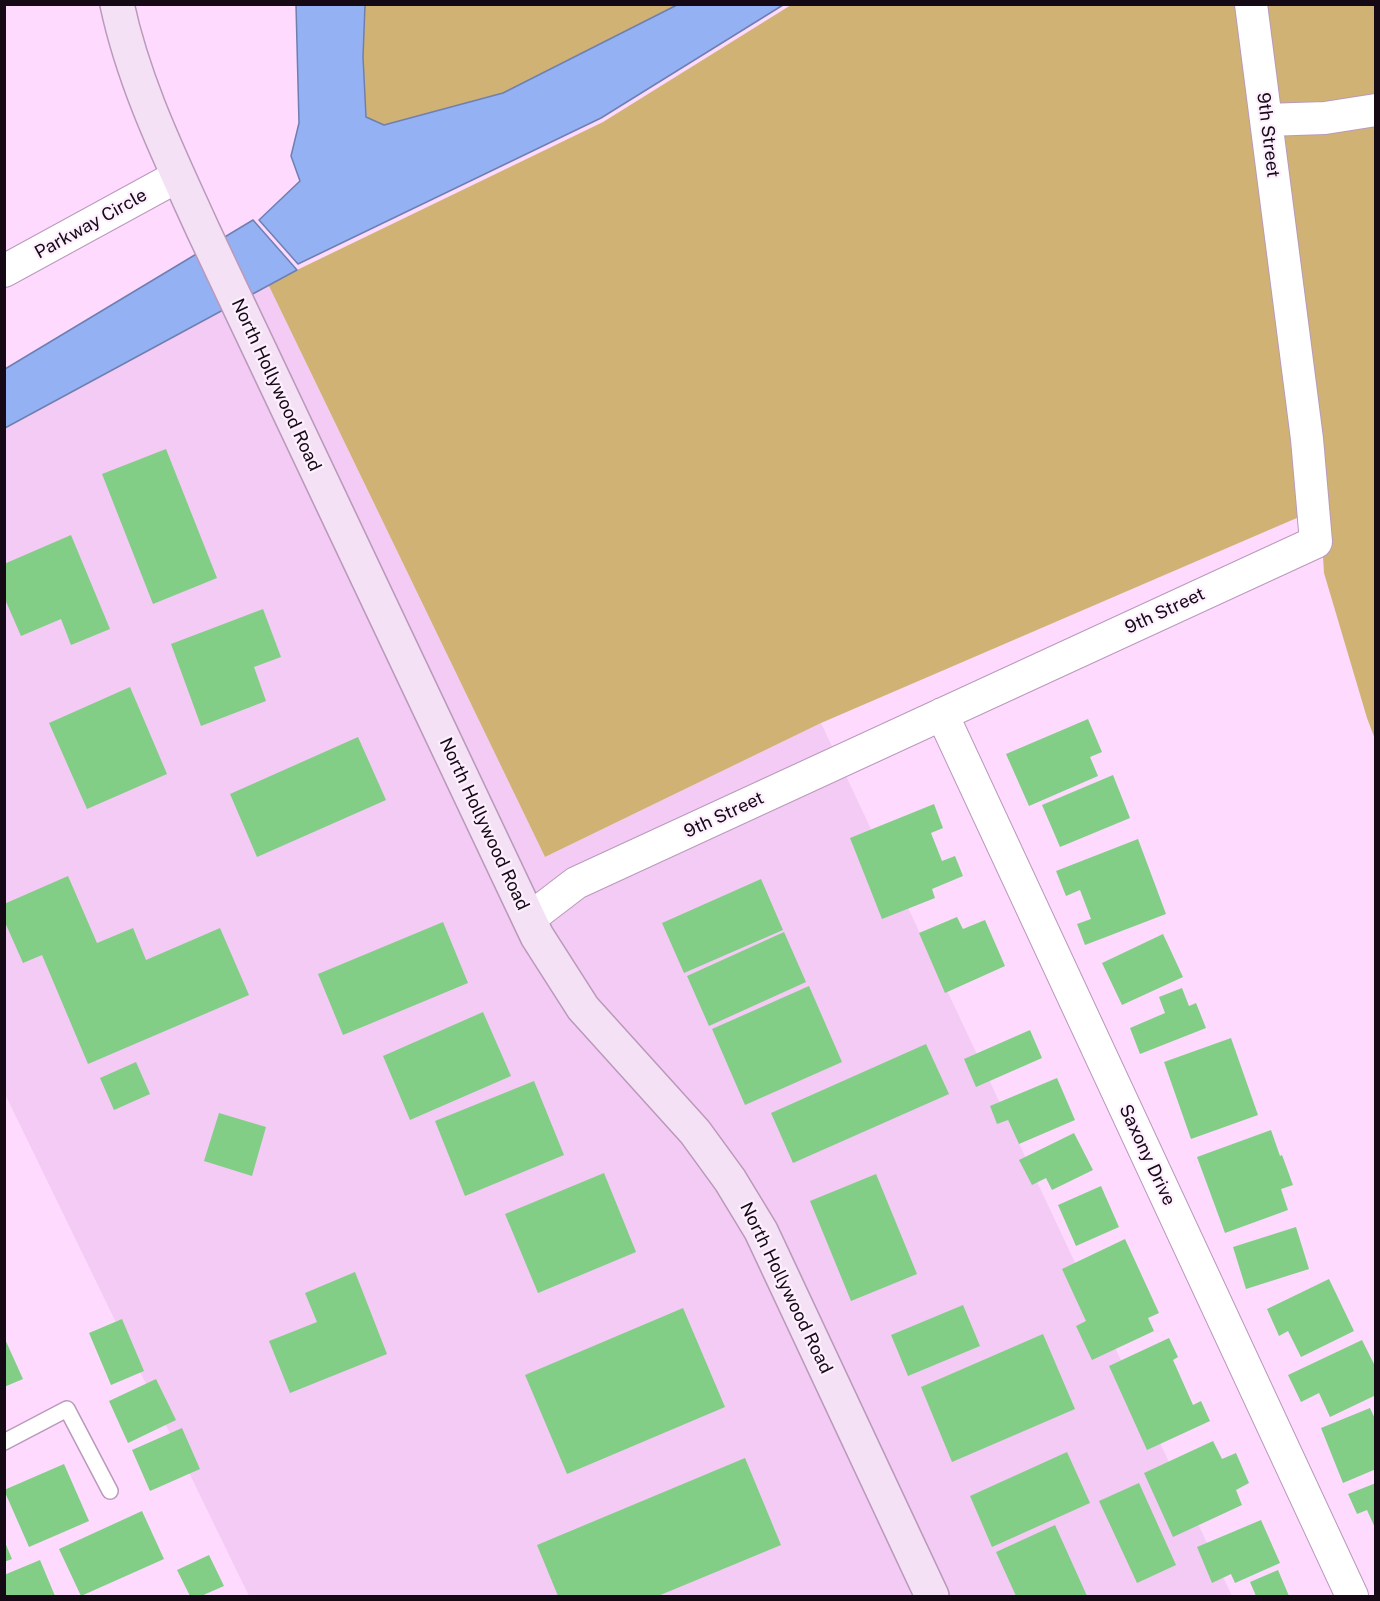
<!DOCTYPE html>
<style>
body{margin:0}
#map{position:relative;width:1380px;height:1601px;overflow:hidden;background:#fddafe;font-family:"Public Sans",sans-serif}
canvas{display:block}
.frame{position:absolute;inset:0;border:6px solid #140915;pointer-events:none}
</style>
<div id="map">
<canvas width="1380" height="1601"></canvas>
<div class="frame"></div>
</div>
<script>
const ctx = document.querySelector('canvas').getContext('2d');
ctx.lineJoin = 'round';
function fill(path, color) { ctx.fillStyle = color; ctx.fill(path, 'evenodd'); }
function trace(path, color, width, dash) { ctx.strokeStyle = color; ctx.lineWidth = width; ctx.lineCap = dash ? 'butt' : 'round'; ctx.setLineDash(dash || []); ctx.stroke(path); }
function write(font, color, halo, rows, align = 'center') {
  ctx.font = font + ' "Public Sans",sans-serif'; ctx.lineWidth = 4.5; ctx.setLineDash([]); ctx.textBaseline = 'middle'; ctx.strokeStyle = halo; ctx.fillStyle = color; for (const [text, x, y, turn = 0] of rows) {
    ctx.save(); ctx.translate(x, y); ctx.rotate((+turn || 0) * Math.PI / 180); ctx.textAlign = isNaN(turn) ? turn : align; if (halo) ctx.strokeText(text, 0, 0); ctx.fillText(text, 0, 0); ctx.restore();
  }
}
const built = new Path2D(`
 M268,284L545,857L821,723L1232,1596H249L5,1094V429Z`);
const green = new Path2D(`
 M365,5H677L503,93L384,125L366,117L363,57Z
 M791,5H1375V739L1367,718L1324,573L1320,508L821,723L545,857L268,284L603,122Z`);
const water = new Path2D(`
 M296,5H365L363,57L366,117L384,125L503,93L677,5H783L601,118L298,264L259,220L300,181L291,156L299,123Z
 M253,220L297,270L5,428V369Z`);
const building = new Path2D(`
 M166,449L217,578L153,604L102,474Z
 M71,535L110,629L71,645L61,619L21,636L4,597V564Z
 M263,609L281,657L254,667L266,701L201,726L171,644Z
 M130,687L167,774L87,809L49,723Z
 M1088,719L1102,752L1090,757L1098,776L1029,806L1006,754Z
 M358,737L386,800L257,857L230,794Z
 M1113,775L1130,818L1060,847L1042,805Z
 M934,804L943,828L931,833L942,861L955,856L963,876L932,889L935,898L882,919L850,838Z
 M1138,839L1166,914L1085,945L1077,924L1091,919L1080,890L1066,896L1056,871Z
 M68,876L97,943L133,928L146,960L220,928L249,995L88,1064L42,955L23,963L4,920V904Z
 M761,879L783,930L684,973L662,923Z
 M957,917L963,929L985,920L1005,966L945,993L919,933Z
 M443,922L468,983L343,1035L318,974Z
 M784,932L806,982L709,1026L687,976Z
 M1163,934L1183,977L1122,1005L1102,963Z
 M809,986L842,1062L745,1105L712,1029Z
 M1182,988L1189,1006L1196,1003L1206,1028L1140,1054L1130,1028L1165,1013L1159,997Z
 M483,1012L511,1076L410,1120L383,1056Z
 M1030,1030L1042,1058L976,1087L964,1059Z
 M1231,1038L1258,1115L1191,1139L1164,1062Z
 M926,1044L949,1094L793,1163L771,1113Z
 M136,1062L150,1094L114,1110L100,1078Z
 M1057,1078L1075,1120L1019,1144L1008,1120L997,1124L990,1106Z
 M534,1081L564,1155L465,1196L435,1121Z
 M219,1113L266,1127L252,1176L204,1161Z
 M1271,1130L1280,1156L1282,1155L1293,1185L1281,1189L1288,1210L1225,1233L1197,1157Z
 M1074,1133L1093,1170L1052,1190L1046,1178L1032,1185L1019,1160Z
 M604,1173L636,1252L538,1293L505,1214Z
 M876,1174L917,1274L851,1301L810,1201Z
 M1101,1186L1119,1227L1076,1246L1058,1205Z
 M1296,1227L1309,1269L1246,1289L1233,1247Z
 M1125,1239L1159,1313L1148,1318L1154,1331L1092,1360L1076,1326L1086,1321L1062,1269Z
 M355,1272L387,1354L290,1393L269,1341L317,1322L305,1293Z
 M1329,1279L1354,1331L1301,1357L1288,1331L1279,1336L1267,1309Z
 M963,1305L980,1346L908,1376L891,1335Z
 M683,1308L725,1407L567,1474L525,1375Z
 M122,1319L144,1371L111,1385L89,1333Z
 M1043,1334L1075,1409L952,1462L921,1387Z
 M4,1337L23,1379L4,1387Z
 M1169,1338L1178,1357L1173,1360L1193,1405L1201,1401L1210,1421L1147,1450L1109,1366Z
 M1362,1340L1376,1368V1395L1330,1417L1319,1393L1301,1402L1288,1375Z
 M156,1379L176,1420L128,1443L109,1401Z
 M1370,1408L1376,1421V1469L1343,1483L1321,1428Z
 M182,1428L200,1469L150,1491L132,1450Z
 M1213,1441L1222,1459L1236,1453L1249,1483L1236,1490L1242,1505L1173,1537L1144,1473Z
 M1067,1452L1090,1503L992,1547L970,1496Z
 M745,1458L781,1545L658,1596H558L537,1545Z
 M64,1464L89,1521L29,1547L4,1490Z
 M1139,1483L1176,1565L1137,1583L1099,1501Z
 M1376,1483V1530L1367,1510L1357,1514L1348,1494Z
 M142,1511L164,1559L81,1596L59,1549Z
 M1261,1520L1280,1563L1235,1583L1231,1574L1212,1583L1197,1547Z
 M1055,1525L1087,1596H1016L996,1552Z
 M4,1540L12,1559L4,1562Z
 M209,1555L224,1586L201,1596H190L177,1570Z
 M40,1560L55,1596H4V1575Z
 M1278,1570L1289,1596H1256L1250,1582Z`);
const service = new Path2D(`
 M4,1442L67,1409L110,1491`);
const minor = new Path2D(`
 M1266,120L1325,118L1376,110
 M4,271L178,176
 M942,714L1352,1596
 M529,919L576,883L1316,542L1307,439L1251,4`);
const secondary = new Path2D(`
 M117,4C134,84 170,157 203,230L537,936L583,1008L695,1132L730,1180L761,1231L932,1596`);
const streetNames = [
 ["9th Street",1268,135,83],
 ["Parkway Circle",91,224,-29],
 ["North Hollywood Road",276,385,65],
 ["9th Street",1165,611,-25],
 ["9th Street",724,815,-25],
 ["North Hollywood Road",484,824,65],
 ["Saxony Drive",1147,1155,65],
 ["North Hollywood Road",786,1288,64]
];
fill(built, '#f3cbf4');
fill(green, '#d0b374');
fill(water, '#94b2f3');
trace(water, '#6e7fb0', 1.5);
fill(building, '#83ce87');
trace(service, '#ba99bb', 18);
trace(minor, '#ba99bb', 34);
trace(secondary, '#ba99bb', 36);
trace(service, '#fff', 15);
trace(minor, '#fff', 32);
trace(secondary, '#f4e1f5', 33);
write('18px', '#140915', '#feeffe', streetNames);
</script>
